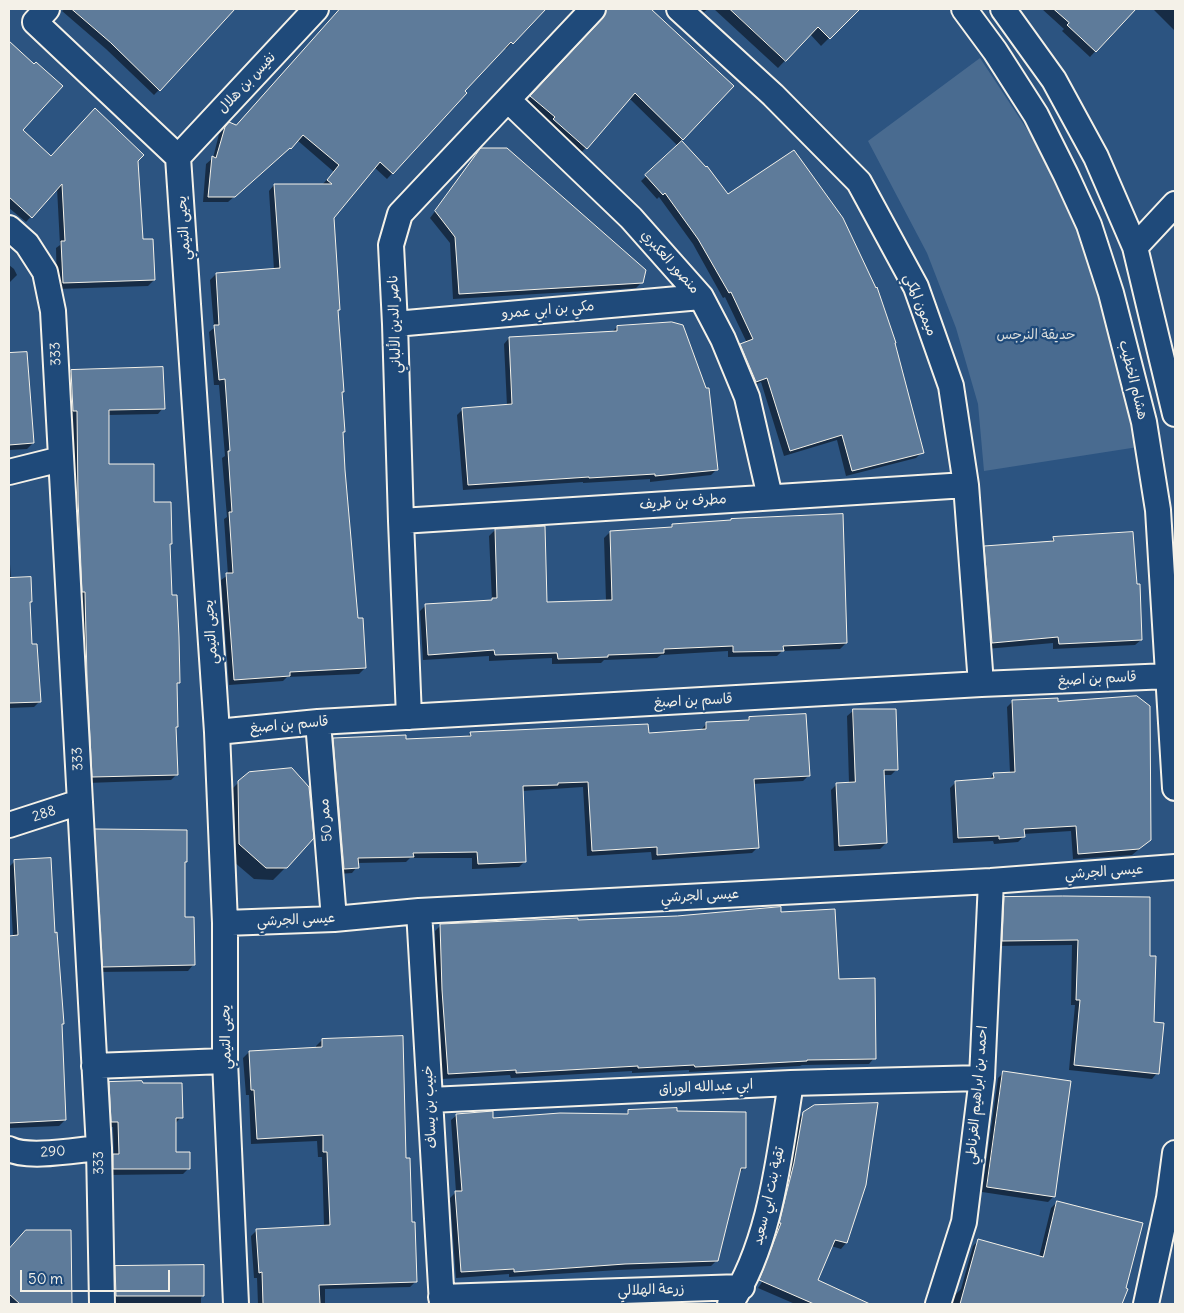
<!DOCTYPE html>
<meta charset="utf-8">
<style>
body{margin:0}
#map{position:relative;width:1184px;height:1313px;overflow:hidden;background:#2c5481;font-family:Delius,sans-serif}
canvas{display:block}
.frame{position:absolute;inset:0;border:10px solid #f4f1e8;pointer-events:none}
.scale{position:absolute;left:20px;top:1270px;width:150px;height:22px;box-sizing:border-box;border:2px solid #f4f1e8;border-top:0;padding-left:6px;font-size:15px;line-height:18px;white-space:nowrap;color:#f4f1e8;-webkit-text-stroke:4px #1f4a7a;paint-order:stroke}
</style>
<div id="map">
<canvas width="1184" height="1313"></canvas>
<div class="frame"></div>
<div class="scale">50 m</div>
</div>
<script>
const ctx = document.querySelector('canvas').getContext('2d');
ctx.lineJoin = 'round';
function fill(path, color) { ctx.fillStyle = color; ctx.fill(path, 'evenodd'); }
function trace(path, color, width, dash) { ctx.strokeStyle = color; ctx.lineWidth = width; ctx.lineCap = dash ? 'butt' : 'round'; ctx.setLineDash(dash || []); ctx.stroke(path); }
function write(font, color, halo, rows, align = 'center') {
  ctx.font = font + ' Delius,"Playpen Sans Arabic",sans-serif'; ctx.lineWidth = 4.5; ctx.setLineDash([]); ctx.textBaseline = 'middle'; ctx.strokeStyle = halo; ctx.fillStyle = color; for (const [text, x, y, turn = 0] of rows) {
    ctx.save(); ctx.translate(x, y); ctx.rotate((+turn || 0) * Math.PI / 180); ctx.textAlign = isNaN(turn) ? turn : align; if (halo) ctx.strokeText(text, 0, 0); ctx.fillText(text, 0, 0); ctx.restore();
  }
}
const green = new Path2D(`
 M980,58L1036,143L1077,231L1106,306L1138,447L984,471L978,404L956,328L927,253L868,141Z`);
const shadow = new Path2D(`
 M65,9H233L187,59L188,60L154,95L106,49L62,11Z
 M342,9H544L506,49L504,47L463,91L466,93L387,179L374,167L332,218L338,310L336,312L343,392L341,393L344,431L342,433L356,619L365,668L359,674L287,677L283,681L229,685L221,580L228,575L224,519L227,517L222,458L225,456L219,385H214L209,332L214,328L210,280L216,274L274,270L269,191L274,185H322L334,172L297,140L284,153H283L228,202H203L206,164L213,158L219,134L229,124L236,126Z
 M603,9H649L732,86L677,145L629,98L581,153L548,126L550,123L526,102L598,26L601,18V11Z
 M700,9H708L704,12Z
 M714,9H858L821,46L810,34L778,68Z
 M1042,9H1134L1090,57L1062,31L1064,29Z
 M1153,9H1175V31Z
 M9,42L34,65L21,130L51,157L136,161L142,240L154,280L148,286L57,289L56,248L60,245L57,188L26,222L9,208Z
 M682,143L922,452L916,458L846,476L837,440L784,456L761,382L750,387L735,351L741,345L747,343L725,297L723,298L693,244L659,197L657,199L641,181Z
 M482,149L642,282L636,288L453,299L450,243L430,218Z
 M9,265L14,269L17,275L9,283Z
 M617,327L717,469L711,475L650,482V479L583,483V482L463,490L457,415L463,409L507,406L504,344L509,338L612,332Z
 M25,353L33,443L27,449L9,450V354Z
 M72,371L163,408L158,414L108,415V465L153,504L171,543L169,546L170,596L178,683L175,686L177,774L171,780L87,783L72,505V416L67,417L66,377Z
 M672,525L846,643L840,649L782,651L777,656L728,657V651L661,655L657,658L604,660L601,663L552,664V658L489,661V656L423,660L420,611L425,606L492,601L489,536L495,530L546,604L606,601L604,538L610,532L670,528Z
 M1054,538L1141,640L1135,645L1053,649V643L986,649L979,553L985,548L1049,543Z
 M9,549L11,579L31,602L28,604L31,645L39,702L34,707L9,708Z
 M1013,701L1057,703L1144,845L1132,855L1073,859L1071,831L1023,834L1024,836L1018,842L994,844L993,841L953,843L950,788L956,782L988,780L994,774L1010,773L1007,707Z
 M853,711L897,769L891,775H883L886,843L880,849L834,851L831,790L837,784L849,783L847,716Z
 M749,718L809,775L803,781L753,784L758,847L752,853L652,860L651,852L587,856L583,787L522,791L525,861L519,867L472,869V858H410L406,862L357,863V867L352,873L338,874L328,745L334,739L405,740L466,738L471,733L648,734L701,730L707,723L746,721Z
 M239,782L286,867L273,880L254,879L227,856L226,795Z
 M96,830L186,862L184,864V918L193,965L188,971L97,972L90,836Z
 M15,861L54,934L65,1120L59,1126L9,1128V1034L13,1030H30L9,1009V937H13L9,867Z
 M1005,898L1149,957L1157,1073L1152,1079L1069,1070L1075,1005H1071L1072,945L997,946L999,904Z
 M780,913L838,980L874,1058L869,1064L802,1065L800,1066L689,1072V1070L632,1073V1071L511,1078L510,1075L442,1079L437,996L435,931L441,925Z
 M322,1040L404,1159L416,1281L410,1287L325,1289V1304H258L257,1278H254L251,1236L257,1230L324,1226L322,1157H318L317,1141L251,1144L249,1095H246L243,1058L249,1052L316,1048V1046Z
 M1004,1072L1053,1197L1048,1202L982,1192L998,1078Z
 M110,1083L181,1117L175,1124L174,1153L189,1168L183,1174L108,1175V1161L114,1155L113,1127H106L104,1089Z
 M629,1111L676,1112L744,1168L739,1173L717,1260L711,1266L618,1270L509,1277V1274L456,1278L450,1198L456,1192L451,1120L457,1115L492,1119L626,1115Z
 M804,1113L846,1243L841,1249L831,1246L816,1281L867,1304H795L758,1288L762,1282L758,1277L776,1229H774L789,1170L798,1119Z
 M1057,1202L1126,1290L1121,1304H952L955,1295L961,1289L973,1246L979,1240L1039,1257L1051,1208Z
 M70,1231L71,1304H9V1251L27,1232Z
 M116,1267L203,1295L201,1298V1304H110V1273Z`);
const building = new Path2D(`
 M72,9H235L160,91L111,43Z
 M340,9H546L513,44L511,42L465,91L467,93L393,174L380,162L334,218L340,310H338L344,392H342L345,432H343L345,470L358,618H363L366,668L290,672V676L234,680L226,573H233L229,512H232L228,451H230L225,379L219,380L214,325H219L216,273L280,268L274,184H332L327,180L339,165L303,135L291,149L290,148L235,197H208L212,156L216,158L225,127L229,122L236,125Z
 M606,9H651L734,86L683,140L635,93L587,149L553,119L555,117L530,96L603,18Z
 M730,9H860L830,39L818,27L786,61Z
 M1054,9H1136L1096,52L1067,25L1069,23Z
 M9,41L34,64L36,62L63,86L23,130L51,156L95,108L144,155L138,161L143,239H153L155,280L63,283L61,241H65L62,184L32,218L9,197Z
 M682,141L706,167L707,166L728,194L794,150L843,218L876,288L877,287L896,343H895L924,453L852,471L842,435L790,451L767,378L756,382L740,344L753,339L731,292L729,293L698,239L665,193L663,195L645,175Z
 M481,148H507L646,270L643,283L459,294L455,237L435,211Z
 M672,322L683,325L706,388H709L718,470L655,476V474L589,478V477L468,485L462,408L512,404L509,337L617,331V326Z
 M27,352L34,443L9,445V353Z
 M163,367L165,409L109,410V464H154V502H171L172,544H170L172,595H177L179,637L180,683H177L178,727H176L178,775L92,777L87,678L85,592H82L78,499L77,411H73L71,370Z
 M843,514L847,643L783,646L784,651L733,652V646L664,649V653L608,655V657L558,659L557,653L495,655L494,650L428,655L425,604L492,600V598H497L495,529L545,526L547,602L612,600L610,531L672,527V524L731,520V519Z
 M1133,532L1137,584H1140L1142,640L1059,644L1058,637L992,643L984,546L1054,541L1053,537Z
 M31,577L32,602H30L32,644H37L41,702L9,703V578Z
 M1137,696L1150,706L1151,840L1139,849L1078,854L1076,826L1024,829L1025,837L999,839V836L958,838L955,781L994,778L993,773L1015,772L1012,700L1058,698V701Z
 M853,709H896L898,770H884L887,843L839,846L836,783L855,782Z
 M806,714L810,776L754,779L759,848L657,855V847L592,851L588,782L558,783V785L523,786L526,862L478,864L477,852L413,853L414,857L358,858L359,868L344,869L333,738L406,735V739L471,736L470,732L648,724L649,733L706,729V722L749,720V717Z
 M292,768L309,787L314,838L287,868H266L239,844L238,781L249,772Z
 M95,829L187,830V862H185V917H194L195,965L103,967Z
 M51,858L55,933L57,932L64,1024H62L66,1120L9,1123V936L18,935L14,860Z
 M1063,896L1150,897V956H1156L1154,1022L1164,1023L1159,1074L1074,1065L1080,1000H1076L1078,940L1002,941L1004,897Z
 M781,907V912L835,909L839,979L875,978L876,1059L807,1060V1061L695,1067L694,1065L638,1068V1066L516,1073V1070L448,1074L442,990L440,924L578,918V920L677,916Z
 M403,1036L406,1158H410L412,1222H415L417,1282L319,1285L320,1304H263L262,1272L259,1273L256,1229L330,1225L327,1152H323V1135L257,1139L254,1090H251L249,1051L322,1047V1039Z
 M1003,1071L1071,1081L1055,1197L987,1187Z
 M142,1081L143,1083H182L183,1118H176V1152H190V1169H113V1154H119L118,1122H111L109,1082Z
 M878,1103L866,1185L847,1243L835,1240L818,1280L870,1304H814L759,1280L781,1223H779L794,1163L803,1112L814,1105Z
 M677,1108V1111L746,1112V1168H741L718,1261L625,1264L514,1272V1269L461,1272L455,1191H462L456,1114L493,1111V1118L560,1113L628,1114V1110Z
 M1057,1201L1143,1223L1126,1288L1128,1289L1122,1304H960L978,1239L1043,1257Z
 M26,1230H71L72,1304H20L9,1294V1249Z
 M204,1265V1296H116L115,1266Z`);
const minor = new Path2D(`
 M47,9L35,22L178,157L217,732L225,923V1061L236,1304
 M679,9L773,95L859,182L916,287L951,386L966,485L981,684
 M964,9L995,51L1036,115L1066,175L1089,225L1111,293L1144,422L1158,510L1175,788
 M1003,9L1054,80L1096,157L1135,247L1175,414
 M508,100L631,218L701,297L723,339L747,397L770,497
 M178,157L316,9
 M9,228L27,244L45,272L53,311L99,1148L102,1304
 M1135,247L1175,204
 M395,324L701,297
 M9,472L61,459
 M401,521L966,485
 M409,717L401,521L395,324L391,245L400,214L593,9
 M318,722L334,919
 M217,732L318,722L981,684L1169,676
 M9,825L80,802
 M419,911L442,1304
 M225,923L334,919L419,911L991,881L1175,867
 M94,1066L225,1061
 M430,1100L791,1083L982,1078
 M9,1149C28,1159 76,1150 99,1148
 M441,1297L742,1287
 M730,1304C771,1243 779,1155 791,1083
 M938,1304L964,1222L982,1078L991,881
 M1146,1304L1169,1198L1175,1153`);
const streetNames = [
 ["نفيس بن هلال",247,83,-47],
 ["يحيى التيمي",184,228,-94],
 ["منصور العكبري",670,262,48],
 ["ميمون المكي",920,305,68],
 ["مكي بن ابي عمرو",548,310,-5],
 ["ناصر الدين الألباني",395,324,-92],
 ["333",56,354,-93],
 ["هشام الخطيب",1133,380,76],
 ["مطرف بن طريف",683,502,-4],
 ["يحيى التيمي",211,632,-94],
 ["قاسم بن اصبغ",1097,679,-3],
 ["قاسم بن اصبغ",693,701,-3],
 ["قاسم بن اصبغ",289,725,-5],
 ["333",78,759,-93],
 ["288",44,814,-18],
 ["ممر 50",326,820,-95],
 ["عيسى الجرشي",1104,872,-4],
 ["عيسى الجرشي",700,896,-3],
 ["عيسى الجرشي",296,920,-3],
 ["يحيى التيمي",226,1037,-91],
 ["ابي عبدالله الوراق",706,1087,-3],
 ["احمد بن ابراهيم الغرناطي",977,1095,-85],
 ["خبيب بن يساف",430,1107,-93],
 ["290",53,1152,-4],
 ["333",99,1163,-91],
 ["تقية بنت ابي سعيد",769,1196,-77],
 ["زرعة الهلالي",651,1290,-2]
];
const parkNames = [
 ["حديقة النرجس",1036,335]
];
fill(green, '#496b90');
fill(shadow, '#0007');
fill(building, '#5e7b9a');
trace(building, '#f4f1e8', 1);
trace(minor, '#f4f1e8', 28);
trace(minor, '#1f4a7a', 24);
write('14px', '#f4f1e8', '#1f4a7a', streetNames);
write('14px', '#dadddb', '#1f4a7a', parkNames);
</script>
